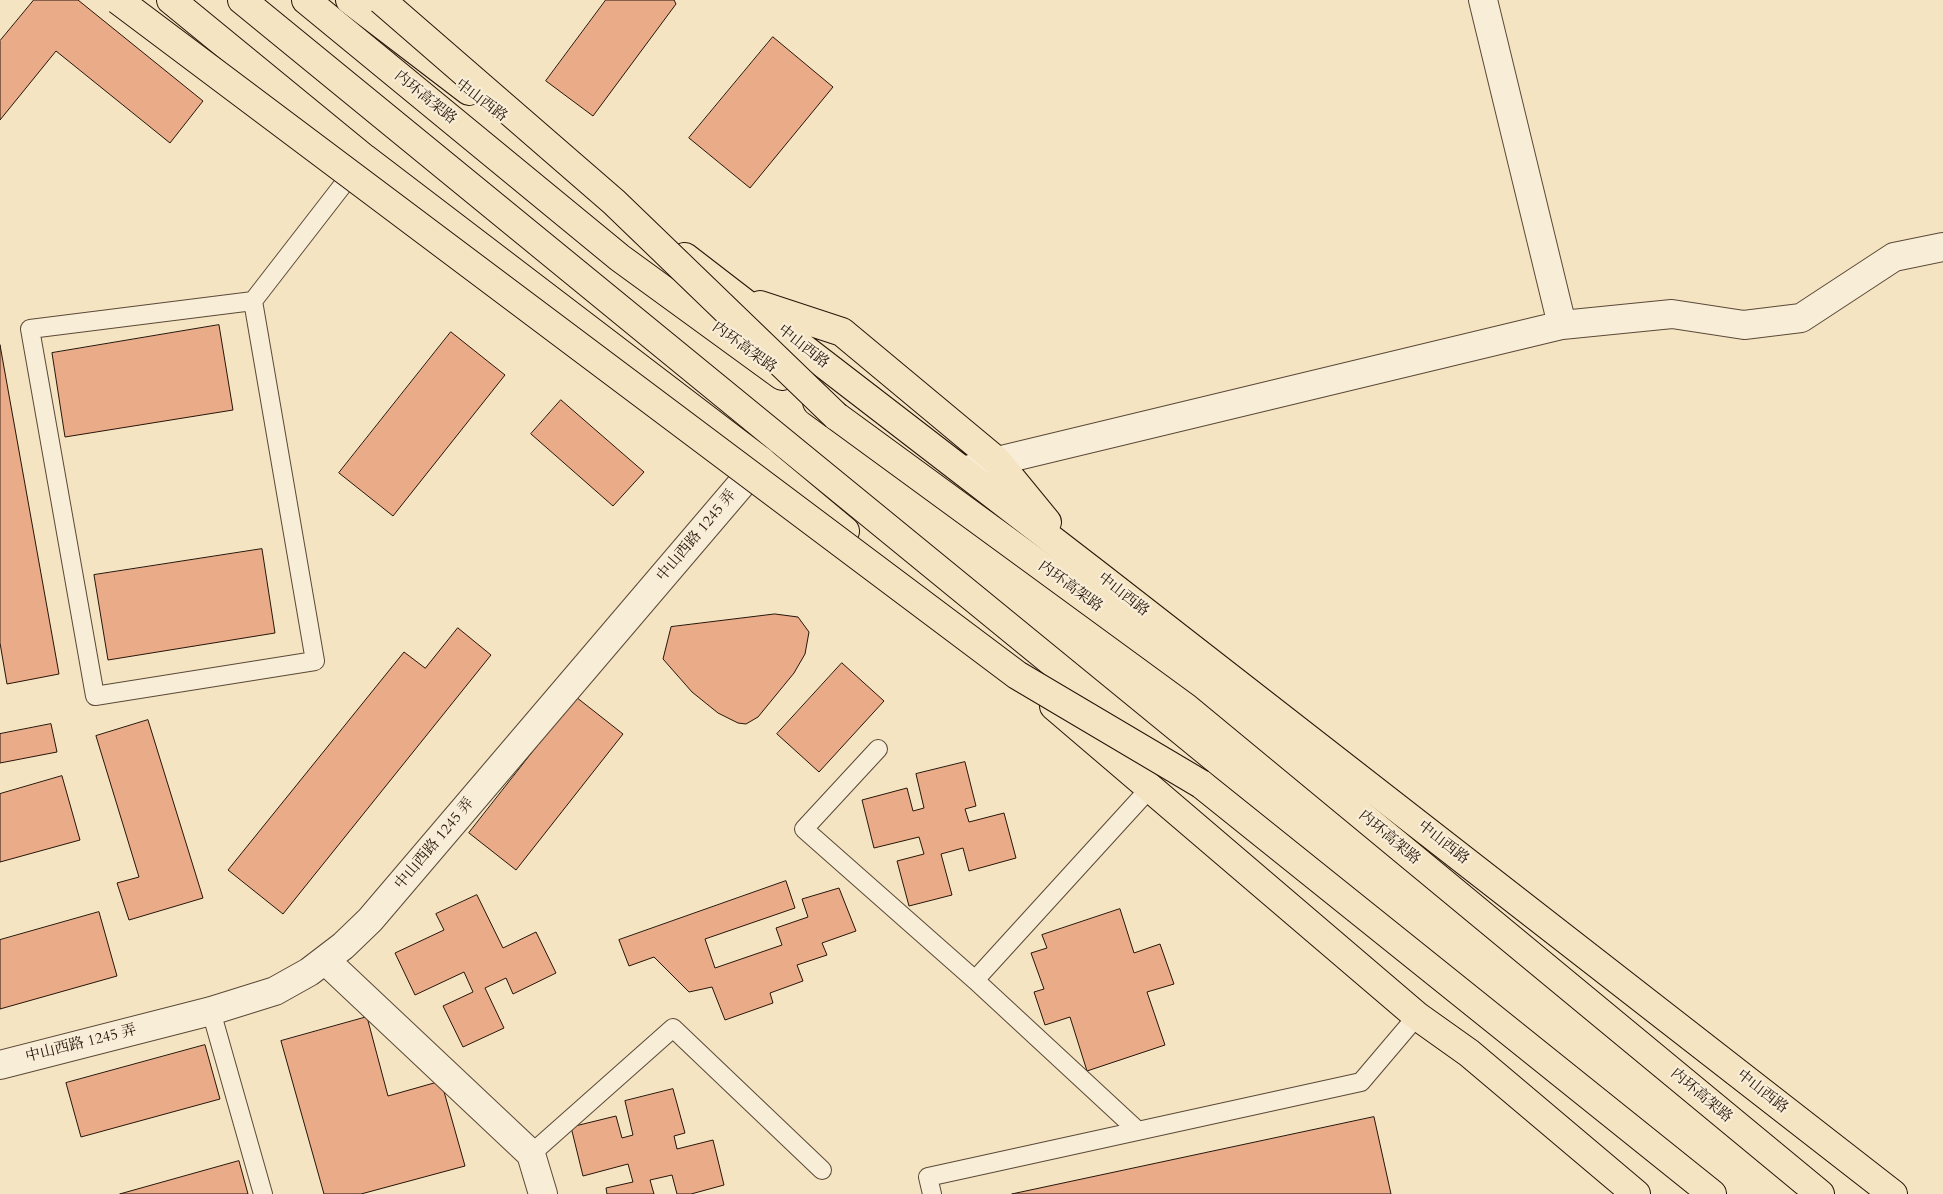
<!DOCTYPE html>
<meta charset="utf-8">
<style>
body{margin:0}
canvas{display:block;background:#f5e4c2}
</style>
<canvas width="1943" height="1194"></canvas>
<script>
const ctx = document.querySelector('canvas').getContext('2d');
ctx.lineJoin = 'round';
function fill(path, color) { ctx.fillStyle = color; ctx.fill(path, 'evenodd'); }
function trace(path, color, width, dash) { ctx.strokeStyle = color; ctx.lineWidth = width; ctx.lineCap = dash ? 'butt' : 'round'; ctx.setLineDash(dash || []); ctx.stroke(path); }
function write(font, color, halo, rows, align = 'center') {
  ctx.font = font + ' Cardo,"Noto Serif SC",serif'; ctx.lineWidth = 4.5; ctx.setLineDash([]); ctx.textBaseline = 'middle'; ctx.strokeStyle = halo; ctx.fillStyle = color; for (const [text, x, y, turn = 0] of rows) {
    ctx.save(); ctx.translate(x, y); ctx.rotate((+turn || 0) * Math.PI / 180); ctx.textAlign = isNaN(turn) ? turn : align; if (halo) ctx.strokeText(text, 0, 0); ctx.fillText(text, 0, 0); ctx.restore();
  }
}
const building = new Path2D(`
 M34,0H78L203,101L170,143L56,51L0,120V41Z
 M606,0H674L676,4L593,116L546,81Z
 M773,37L833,87L750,188L689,138Z
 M219,325L233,410L65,437L52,353Z
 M451,332L505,375L393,516L339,473Z
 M0,345L59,674L7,684L0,643Z
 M561,400L644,472L613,506L531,434Z
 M262,549L275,633L108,660L94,575Z
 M775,614L798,617L809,632L805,654L794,673L758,717L746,724L738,723L718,713L692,692L663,659L671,627Z
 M458,628L491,655L283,914L228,870L404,652L425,668Z
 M842,663L884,701L819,772L777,734Z
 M576,697L623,734L516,870L469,833Z
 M148,720L203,898L129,920L117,883L139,877L96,736Z
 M51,724L57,752L0,763V734Z
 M965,762L976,806L965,809L969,822L1004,813L1016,858L969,871L963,848L941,854L952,895L909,906L897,861L924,854L919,837L874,848L862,800L907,788L913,811L924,808L916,774Z
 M62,776L80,840L0,862V794Z
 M786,881L795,908L705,939L715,968L782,945L776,928L808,917L802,899L839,888L856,931L822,943L827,955L797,965L803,981L770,993L773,1003L725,1020L712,987L689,992L654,957L629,966L619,940Z
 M477,895L503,948L536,932L556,973L513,994L506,978L485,988L504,1028L463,1047L443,1006L473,992L464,972L415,995L395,953L444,930L436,914Z
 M1120,909L1134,953L1160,944L1174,984L1147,992L1165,1045L1087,1071L1070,1017L1045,1025L1034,992L1044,989L1031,953L1047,948L1042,935Z
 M99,912L117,976L0,1009V940Z
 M367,1017L388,1096L441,1081L465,1166L361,1194H324L281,1041Z
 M205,1045L220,1099L81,1137L66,1083Z
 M673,1089L685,1133L674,1136L677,1149L713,1140L724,1185L691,1194H677L672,1175L650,1180L654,1194H607L606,1188L633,1182L628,1164L583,1176L571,1127L616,1116L622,1138L633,1135L625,1101Z
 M1374,1117L1391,1194H1012Z
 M239,1161L248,1194H120Z`);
const lane = new Path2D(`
 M253,301L30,329L95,696L315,661L253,301L356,168
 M878,749L804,829L975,980L1137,1130
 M975,980L1151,787
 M211,1011L263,1194
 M531,1154L673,1028L822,1170
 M932,1194L928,1177L1361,1082L1417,1016`);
const street = new Path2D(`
 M1483,0L1562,325
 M964,471L997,461L1562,325L1672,314L1744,325L1801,318L1894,257L1943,247
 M325,960L531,1154L543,1194
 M0,1065L211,1011L275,991L309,972L343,946L370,920L761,461`);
const primary = new Path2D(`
 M171,0L364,158L761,461L845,531
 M350,0L469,91
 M685,257L1099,576L1893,1194
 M760,305L842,332L997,461L1047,522
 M1054,706L1417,1016L1469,1053L1636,1194`);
const highway = new Path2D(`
 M242,0L1201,784L1712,1194
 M306,0L620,258L782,376
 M817,402L1204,685L1820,1194`);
const highwayBridge = new Path2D(`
 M118,0L1017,675L1201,784
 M381,0L614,202L836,416`);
const streetNames = [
 ["内环高架路",425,98,39],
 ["中山西路",481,101,37],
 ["中山西路",803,347,38],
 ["内环高架路",744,348,36],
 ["中山西路 1245 弄",697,536,-50],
 ["内环高架路",1070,587,36],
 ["中山西路",1123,595,38],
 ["内环高架路",1389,838,40],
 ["中山西路",1443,843,38],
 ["中山西路 1245 弄",435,844,-50],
 ["中山西路 1245 弄",81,1044,-14],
 ["中山西路",1762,1092,38],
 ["内环高架路",1701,1096,40]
];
fill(building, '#e9ab88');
trace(building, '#271509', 1);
trace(lane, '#5a4937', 20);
trace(street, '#5a4937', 30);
trace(primary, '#271509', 30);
trace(highway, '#271509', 30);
trace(lane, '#f8edd7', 18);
trace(street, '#f8edd7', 28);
trace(primary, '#f5e4c2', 28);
trace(highway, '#f5e4c2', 28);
trace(highwayBridge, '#271509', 30, []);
trace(highwayBridge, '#f5e4c2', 28);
write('15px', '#271509', '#f8edd7', streetNames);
</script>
